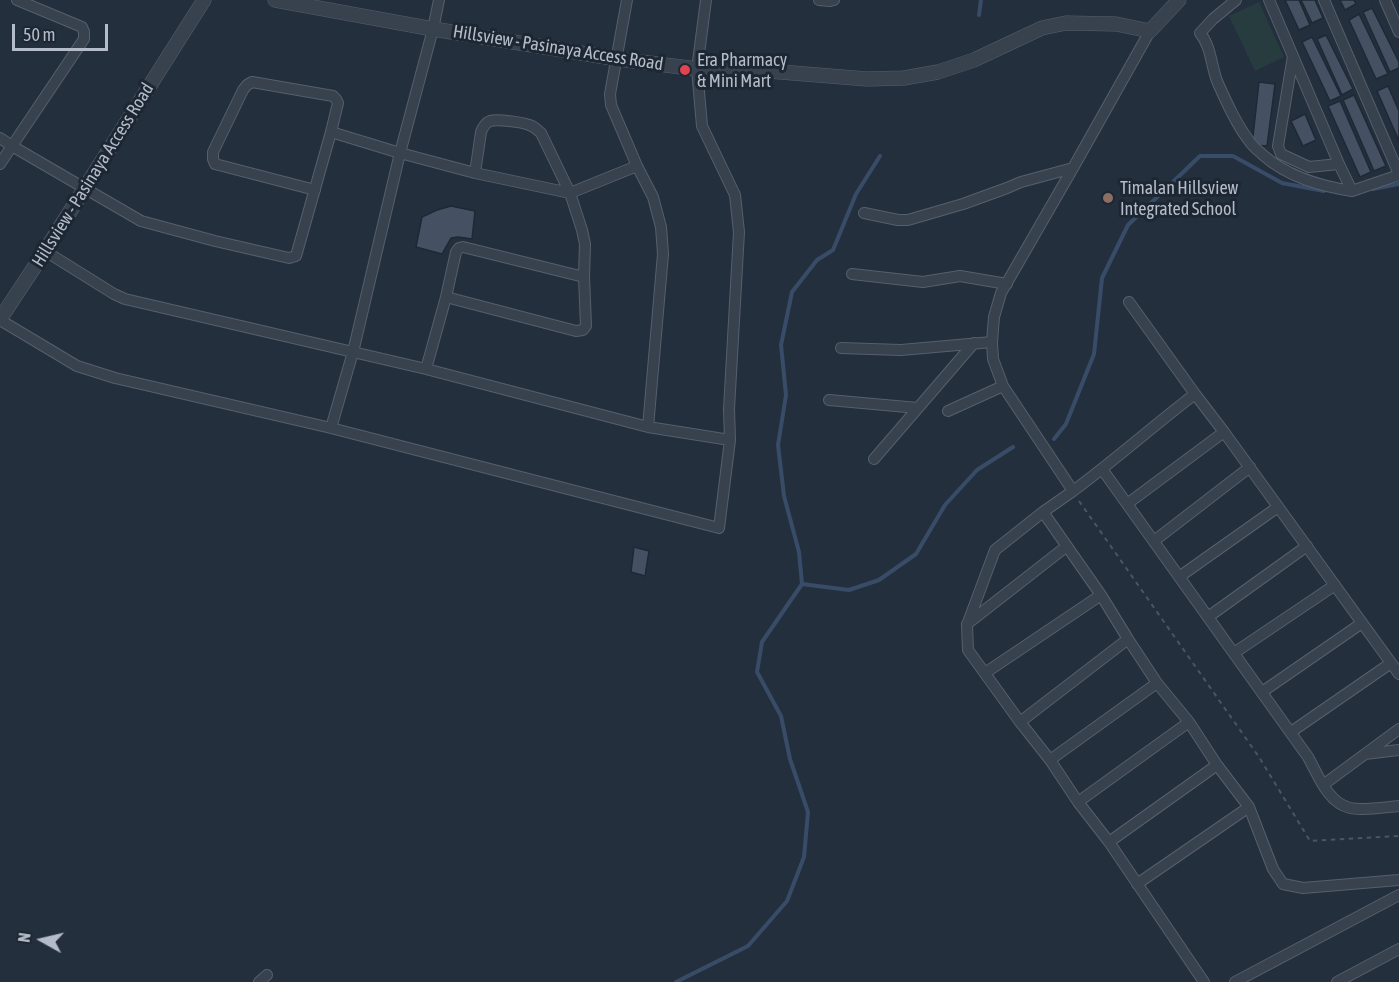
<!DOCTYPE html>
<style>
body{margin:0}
#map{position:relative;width:1399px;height:982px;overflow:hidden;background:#242f3e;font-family:"Asap Condensed",sans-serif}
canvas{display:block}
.north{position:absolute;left:12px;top:910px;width:60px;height:60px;-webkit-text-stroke:4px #1d2633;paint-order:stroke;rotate:278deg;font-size:16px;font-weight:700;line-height:24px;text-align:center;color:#b4bcc9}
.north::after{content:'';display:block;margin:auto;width:21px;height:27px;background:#b4bcc9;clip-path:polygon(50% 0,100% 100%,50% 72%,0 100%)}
.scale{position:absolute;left:12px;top:24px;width:96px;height:27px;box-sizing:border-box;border:3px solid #b4bcc9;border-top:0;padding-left:8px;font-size:18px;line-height:21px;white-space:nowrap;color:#b4bcc9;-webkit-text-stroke:4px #1d2633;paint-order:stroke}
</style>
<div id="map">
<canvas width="1399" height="982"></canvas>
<div class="north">N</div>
<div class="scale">50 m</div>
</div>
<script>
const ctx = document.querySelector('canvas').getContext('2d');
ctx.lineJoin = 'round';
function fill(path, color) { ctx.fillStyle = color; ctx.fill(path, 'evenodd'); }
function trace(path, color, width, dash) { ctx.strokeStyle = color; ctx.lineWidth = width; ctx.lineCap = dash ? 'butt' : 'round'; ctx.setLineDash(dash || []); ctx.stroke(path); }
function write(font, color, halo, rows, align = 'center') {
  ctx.font = font + ' "Asap Condensed",sans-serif'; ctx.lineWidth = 6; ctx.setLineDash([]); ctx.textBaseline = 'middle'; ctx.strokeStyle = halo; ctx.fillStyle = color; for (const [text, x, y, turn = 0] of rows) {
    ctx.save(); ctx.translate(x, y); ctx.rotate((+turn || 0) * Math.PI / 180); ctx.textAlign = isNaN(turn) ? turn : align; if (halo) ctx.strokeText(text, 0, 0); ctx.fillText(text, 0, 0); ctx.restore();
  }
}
const green = new Path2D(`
 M1259,2L1284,57L1255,71L1229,16Z`);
const stream = new Path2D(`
 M979,15L981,0
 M1373,189L1399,184
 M1054,439L1066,424L1094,354L1102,278L1128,225L1200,156H1233L1282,183L1324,191
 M802,584L849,590L879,580L916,554L945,505L977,470L1013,447
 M676,982L748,946L787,901L804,857L808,812L790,759L781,716L757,672L762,642L802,584L799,552L784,496L778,445L786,395L781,345L792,292L817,260L833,250L856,194L880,156`);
const building = new Path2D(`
 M1285,0H1299L1310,25L1299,30Z
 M1301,0H1315L1323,18L1312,23Z
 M1340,0H1354L1356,4L1345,10Z
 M1372,8L1399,62V68L1390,72L1363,12Z
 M1359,14L1388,74L1376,79L1349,20Z
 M1326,35L1353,89L1342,95L1317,39Z
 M1312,37L1341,96L1330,101L1302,42Z
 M1259,82L1275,84L1267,146L1252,145Z
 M1388,86L1399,111V141L1377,91Z
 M1354,95L1386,166L1374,171L1343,100Z
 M1340,101L1371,172L1360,177L1328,106Z
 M1305,114L1316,140L1303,146L1291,121Z
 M451,206L475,211L472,239L458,237L451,238L442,254L416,247L422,217L437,210Z
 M634,547L649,551L645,576L631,572Z`);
const path = new Path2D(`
 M1079,501L1259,757L1310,841L1399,836`);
const minor = new Path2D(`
 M17,0L82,27L84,32V39L12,146L141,221L215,241L289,258L296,256L331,132L338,103L336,99L333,96L252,82L247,85L243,90L213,152V159L215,164L315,190
 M627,0L610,94L611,105L637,166L653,197L661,227L663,254L648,427
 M819,0L830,1L834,0
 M1236,0L1213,19L1200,33C1211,46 1211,65 1217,81C1226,101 1236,124 1250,142C1253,147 1259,151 1263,155C1288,177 1320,186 1352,191
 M1269,0L1339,164L1352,191L1399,175
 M1324,0L1399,174
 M1385,0L1399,32
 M1293,56L1278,146L1281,154L1309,167L1339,164
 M331,132L400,153L475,173L570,193L637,166
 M0,138L12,146L0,164
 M1073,168L1001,293L994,317L992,342L993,359L1003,386L1073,491L1043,512L995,550L967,625L968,650L1020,722L1050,760L1078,802L1109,842L1204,982
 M864,213L898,220H908L963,204L1007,188L1021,182L1073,168L1150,31
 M45,251L114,294L125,299L426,369L648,427L730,440
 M852,274L923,282L960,276L1007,284
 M446,297L576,331L583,330L586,326L584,277L585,244L582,230L570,193L541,133C537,130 534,126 529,125C522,122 497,119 490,121C485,123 483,127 481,132L475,173
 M1129,302L1195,394
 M0,320L77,366L115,378L331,428L719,528L730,440L729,409L739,232L735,195L702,126L697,69L706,0
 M841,348L901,350L992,342
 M426,369L446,297L456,252L459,248L463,247L584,277
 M829,400L918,408
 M948,411L1003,386
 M331,428L353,352L400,153L433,29L439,0
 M874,459L974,343
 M1102,469L1308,757C1318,775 1328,803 1350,808C1363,811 1386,807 1399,806
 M1073,491C1115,460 1153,426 1195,394L1224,432L1399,674
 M1127,504L1224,432
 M1043,512L1101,595L1128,639L1157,683L1189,722L1217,765L1249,807L1273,869L1283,884L1303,888L1399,880
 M1154,541L1250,467
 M1179,577L1278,507
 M1208,617L1307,546
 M967,624L1067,546
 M1234,653L1335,585
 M985,673L1101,595
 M1262,692L1362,623
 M1020,722L1128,639
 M1291,732L1391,663
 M1365,754L1399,750
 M1050,760L1157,683
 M1323,785L1399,729
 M1078,802L1189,722
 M1109,842L1217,765
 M1137,884L1249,807
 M259,982L267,975
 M1235,982L1399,895
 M1337,982L1399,949`);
const tertiary = new Path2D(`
 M275,0L433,29L618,59L697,69H743L867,79L904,78L938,72L974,60L1042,28L1066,23L1116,24L1150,31L1179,0
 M0,319L45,251L204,0`);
const markers = [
 [685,70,6,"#e0444e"],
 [1108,198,6,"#8d6e63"]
];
const streetNames = [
 ["Hillsview - Pasinaya Access Road",558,48,9],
 ["Hillsview - Pasinaya Access Road",93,175,-58]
];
const poiNames = [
 ["Era Pharmacy",697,60],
 ["& Mini Mart",697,81],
 ["Timalan Hillsview",1120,188],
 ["Integrated School",1120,209]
];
fill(green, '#263c3f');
trace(stream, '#394c67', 4);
fill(building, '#455162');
trace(building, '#1f2835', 1.5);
trace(minor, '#565f6c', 12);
trace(tertiary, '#565f6c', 15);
trace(path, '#44595c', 2, [4.5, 4.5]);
trace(minor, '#38414e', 10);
trace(tertiary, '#38414e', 14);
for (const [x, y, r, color] of markers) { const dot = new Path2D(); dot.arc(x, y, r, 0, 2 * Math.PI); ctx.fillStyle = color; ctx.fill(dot); trace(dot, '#1d2633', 2); }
write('18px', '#b4bcc9', '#1d2633', streetNames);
write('18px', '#b4bcc9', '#1d2633', poiNames, 'left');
</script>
